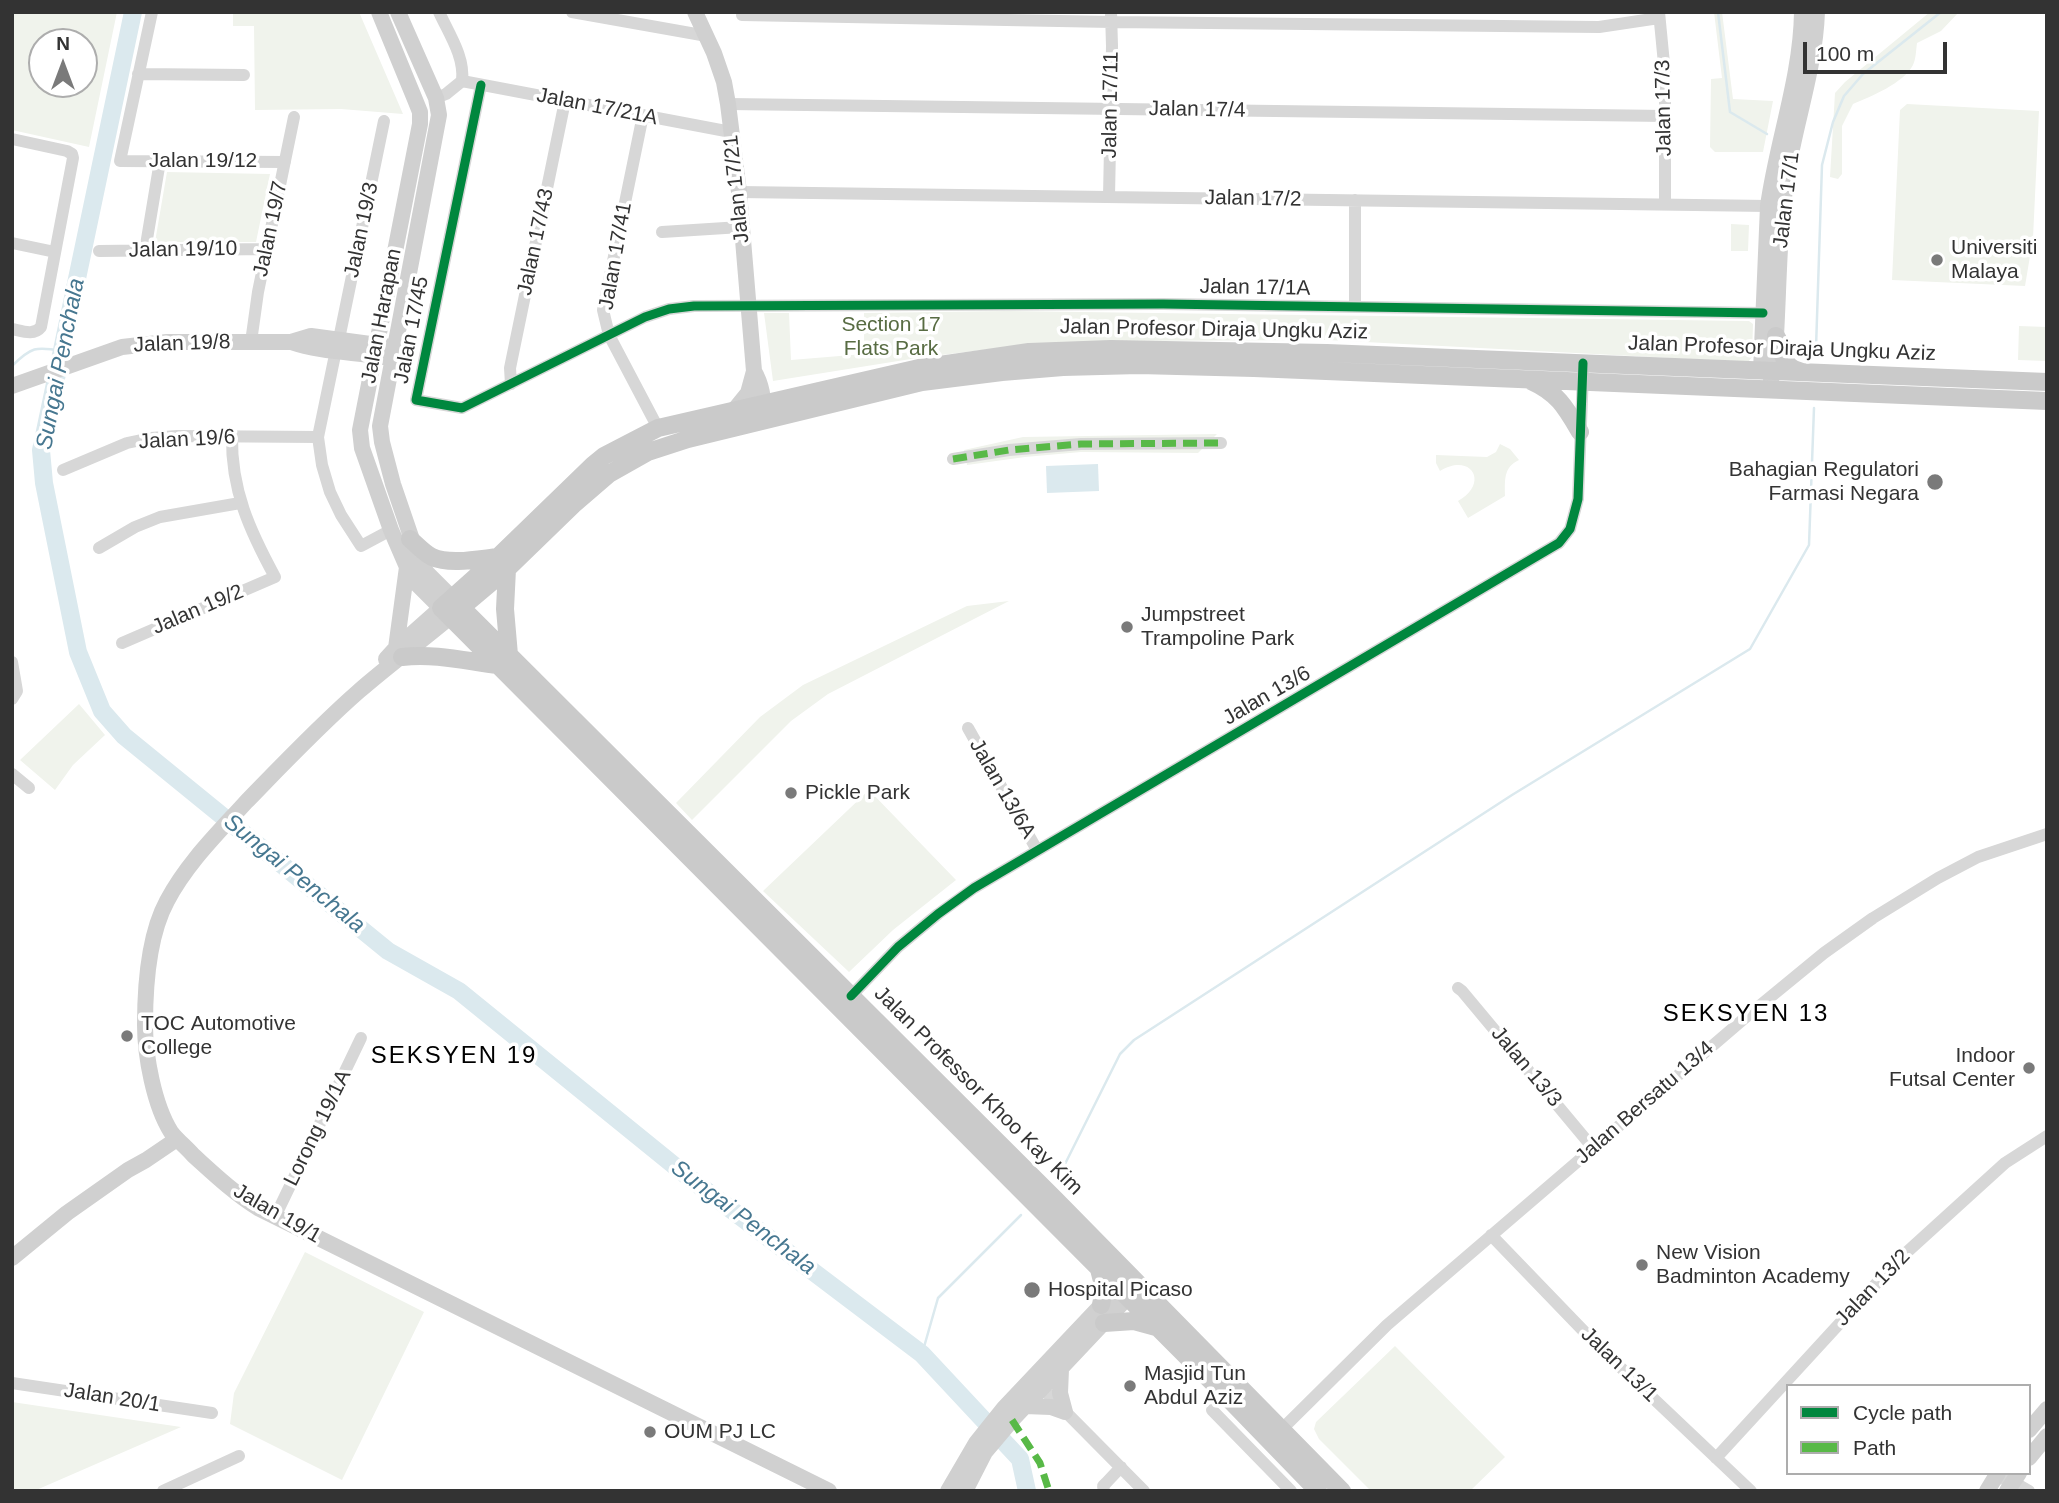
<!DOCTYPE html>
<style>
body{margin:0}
#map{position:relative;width:2059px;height:1503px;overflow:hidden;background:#fff;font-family:Helvetica,sans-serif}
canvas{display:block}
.frame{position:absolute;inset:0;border:14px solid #333;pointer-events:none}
.legend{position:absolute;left:1786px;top:1384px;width:245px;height:91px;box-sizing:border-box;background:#fff;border:2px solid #adadad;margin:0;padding:9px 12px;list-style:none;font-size:21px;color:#333}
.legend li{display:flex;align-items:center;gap:14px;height:35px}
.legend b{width:35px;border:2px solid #adadad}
.north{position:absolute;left:28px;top:28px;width:70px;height:70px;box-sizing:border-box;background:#fff;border:2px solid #adadad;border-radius:50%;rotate:0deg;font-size:19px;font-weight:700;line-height:28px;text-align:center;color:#333}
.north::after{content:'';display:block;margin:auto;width:24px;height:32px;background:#7a7a7a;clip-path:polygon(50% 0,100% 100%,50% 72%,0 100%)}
.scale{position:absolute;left:1803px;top:42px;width:144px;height:32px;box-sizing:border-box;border:4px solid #333;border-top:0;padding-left:9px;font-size:21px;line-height:24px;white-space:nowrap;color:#333;-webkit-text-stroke:5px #fff;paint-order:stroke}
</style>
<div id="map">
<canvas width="2059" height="1503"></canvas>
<div class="frame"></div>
<ul class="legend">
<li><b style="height:9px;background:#00873e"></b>Cycle path</li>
<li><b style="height:9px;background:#58b947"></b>Path</li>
</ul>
<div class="north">N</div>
<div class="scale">100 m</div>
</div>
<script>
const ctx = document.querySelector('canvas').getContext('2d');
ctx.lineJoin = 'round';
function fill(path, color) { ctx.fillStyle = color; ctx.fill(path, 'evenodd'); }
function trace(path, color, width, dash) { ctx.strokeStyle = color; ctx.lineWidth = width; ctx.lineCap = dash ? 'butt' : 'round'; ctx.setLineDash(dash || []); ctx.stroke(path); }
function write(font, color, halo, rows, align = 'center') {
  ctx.font = font + ' Helvetica,sans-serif'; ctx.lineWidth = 7; ctx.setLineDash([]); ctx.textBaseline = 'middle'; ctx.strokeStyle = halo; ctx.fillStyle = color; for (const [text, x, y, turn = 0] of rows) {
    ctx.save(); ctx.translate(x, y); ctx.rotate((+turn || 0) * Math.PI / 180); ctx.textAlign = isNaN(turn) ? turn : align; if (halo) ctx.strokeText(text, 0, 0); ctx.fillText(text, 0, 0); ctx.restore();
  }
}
const green = new Path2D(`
 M12,12H117L89,147L12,130ZM42,42H84V84H42Z
 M233,12H359L403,114L341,109L255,110L254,26H233Z
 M1714,12H1722L1733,99L1773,101L1763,152H1715L1710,147L1711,79L1722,78Z
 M1930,12H1959L1941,31L1917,43C1916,50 1916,59 1913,65C1904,83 1870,97 1853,104L1842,126V174L1838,179L1830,177L1835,93L1845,82Z
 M1907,104L2039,111L2033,238L2025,286L1892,280L1900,110Z
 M167,172L270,174L256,242H155Z
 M1731,224L1749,225L1748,251H1731Z
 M1007,311L1749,321L1753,324L1752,357L1748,362L1327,340L1098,341L1031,344L917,358L773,381L764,313H789L791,360L864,354V313Z
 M2019,326L2047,327V361L2018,360Z
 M1217,434L1198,453L1081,452L1025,457L967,465L964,450L1023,437Z
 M1500,444L1510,449L1519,460C1503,467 1505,481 1505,496L1468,518L1458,501C1490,483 1471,452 1440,471L1436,463V455L1487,457L1496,452Z
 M1009,601L828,694L791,721L692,820L676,803L760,717L803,685L967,606Z
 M79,704L105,735L73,765L55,790L20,760Z
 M869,790L956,880L893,930L849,972L763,891Z
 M305,1252L424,1312L342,1480L230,1424L234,1393Z
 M1395,1346L1505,1457L1470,1491H1371L1319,1439L1314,1429L1316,1422Z
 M12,1402L181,1427L34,1491H12Z`);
const water = new Path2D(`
 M1098,464L1099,491L1047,493L1046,466Z`);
const stream = new Path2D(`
 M1718,12L1730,112L1767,134
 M1816,348L1822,165L1833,122L1844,96L1863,74L1941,12
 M12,366C31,347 36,346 62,351
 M1061,1172L1120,1054L1134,1040L1512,795L1750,649L1809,545L1814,408
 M922,1354L938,1298L1021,1215`);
const river = new Path2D(`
 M133,12L41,450L44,483L78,652L102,711L124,736L388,951L459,991L692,1180L922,1354L1020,1459L1027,1491`);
const street = new Path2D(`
 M152,12L120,161L285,162
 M572,12L707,36
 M1659,12L1665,74V204
 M742,15L1112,22L1599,27L1659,18
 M138,74L244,75
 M462,81L731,132
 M481,85L416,400L462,408L645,317L669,309L694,306L1163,304L1763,313
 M436,98L446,94L462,81C465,57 449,34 439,12
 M728,104L1666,116
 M643,115L603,310L609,335L658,428
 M12,139L67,151L72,154L73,158L41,327C34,336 22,331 12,329
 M739,192L1768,206
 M1109,197L1112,46L1111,12
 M1355,200V307
 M662,232L741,227
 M12,243L55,252
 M99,251L267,249
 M145,251L160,161
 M339,339L384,121
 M251,342L258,292L294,117
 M336,350L318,437L322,465L330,492L341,515L361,546L391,530
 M511,384L510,368L565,101
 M953,459L1009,450L1081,444L1221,443
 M63,470L127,443L151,438L177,436L318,437
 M99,548L135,527L160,517L240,503
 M122,643L275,577C250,531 231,490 232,436
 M12,662L17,691L12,699
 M968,728L1037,850
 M12,774L29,788
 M1458,988L1462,991L1593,1148
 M851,996L898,947L938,914L974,888L1559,543L1570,529L1578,499L1583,374
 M275,1217L361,1038
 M1491,1235L1599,1347L1751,1491
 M12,1383L212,1413
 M1042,1388L1144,1491
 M1212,1410L1291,1491
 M1277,1434L1387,1325L1746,1017L1824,953L1873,918L1938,878L1978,857L2047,834
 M1716,1458L1896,1262L2005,1163L2047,1136
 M1995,1478L2008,1479L2029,1491
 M163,1491L239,1456
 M1104,1491L1103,1486L1106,1483L1121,1467`);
const secondary = new Path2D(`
 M379,12L416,102L420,112V124L360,430L362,448L391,530L407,567L417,584L441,608L396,648L386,659
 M398,12L436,98L439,115L380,426L382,442L393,484L419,560L427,573L452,598
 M695,12L714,53L724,82L728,104L739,192L754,371L748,393L735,409
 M291,342C320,352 353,352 383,357
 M754,371C761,383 765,400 762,413
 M1761,371L1768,206C1777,141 1801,78 1802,12
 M1771,383L1773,341L1776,336C1779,282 1779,228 1787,175C1796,120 1815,68 1817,12
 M12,386L122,347L167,342H291L311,336L385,346
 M450,617C420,642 389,665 359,691C320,725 283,764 246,802C218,833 187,863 167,901C148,936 145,986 145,1025C145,1056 154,1105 171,1132C177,1140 186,1147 193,1155C214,1174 234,1193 258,1208L829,1491
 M396,648L407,567
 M12,1258L67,1213L128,1170L146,1160L177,1139
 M1061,1369L1060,1393L1065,1412
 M1025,1406L1051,1407L1065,1412
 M2029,1430L2047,1409
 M2029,1458L2047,1436
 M948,1491L976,1443L1004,1408L1109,1297
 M965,1491L985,1452L1012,1420L1127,1298
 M1987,1491L1998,1473
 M2007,1491L2019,1473`);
const primary = new Path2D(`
 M1776,336C1786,352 1778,366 1802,372
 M1531,381C1558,393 1566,408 1580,432
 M410,539C417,545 424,553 432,557C450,565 479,559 498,557
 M507,569L505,609L509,655
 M454,600L1056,1200L1342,1491
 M450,617L507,569L573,505L609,474L648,452L688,439L922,382L1002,372L1063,367L1139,365L1254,368L2047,401
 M402,657C434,653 466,661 498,665
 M1099,1269L1104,1289L1101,1305
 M1104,1323L1134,1321L1156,1327
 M1318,1491L1226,1396L441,608L498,557L593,465L604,456L658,428L919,368L1029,352L1111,349L1327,353L2047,382`);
const quiet = new Path2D(`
 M953,459L1009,450L1081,444L1221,443
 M1012,1420L1040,1463L1049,1491`);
const cycleway = new Path2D(`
 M481,85L416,400L462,408L645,317L669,309L694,306L1163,304L1763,313
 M851,996L898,947L938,914L974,888L1559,543L1570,529L1578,499L1583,363`);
const markers = [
 [1937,260,7,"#7a7a7a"],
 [1935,482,9,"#7a7a7a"],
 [1127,627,7,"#7a7a7a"],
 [791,793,7,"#7a7a7a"],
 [127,1036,7,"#7a7a7a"],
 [2029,1068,7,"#7a7a7a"],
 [1642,1265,7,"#7a7a7a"],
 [1032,1290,9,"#7a7a7a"],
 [1130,1386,7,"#7a7a7a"],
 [650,1432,7,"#7a7a7a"]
];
const streetNames = [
 ["Jalan 17/11",1111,105,-89],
 ["Jalan 17/21A",597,107,11],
 ["Jalan 17/3",1664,108,-91],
 ["Jalan 17/4",1197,110,1],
 ["Jalan 19/12",203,161],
 ["Jalan 17/21",737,189,-96],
 ["Jalan 17/2",1253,199,1],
 ["Jalan 17/1",1787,200,-83],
 ["Jalan 19/7",271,229,-78],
 ["Jalan 19/3",362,230,-78],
 ["Jalan 17/43",536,242,-78],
 ["Jalan 19/10",183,250,-1],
 ["Jalan 17/41",616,256,-80],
 ["Jalan 17/1A",1255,288,1],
 ["Jalan Harapan",382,316,-79],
 ["Jalan 17/45",412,330,-79],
 ["Jalan Profesor Diraja Ungku Aziz",1214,330,1],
 ["Jalan 19/8",182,344,-2],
 ["Jalan Profesor Diraja Ungku Aziz",1782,349,2],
 ["Jalan 19/6",187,440,-3],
 ["Jalan 19/2",198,610,-23],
 ["Jalan 13/6",1267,696,-30],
 ["Jalan 13/6A",1002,789,60],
 ["Jalan 13/3",1526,1067,50],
 ["Jalan Professor Khoo Kay Kim",978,1091,45],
 ["Jalan Bersatu 13/4",1645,1103,-41],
 ["Lorong 19/1A",318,1128,-64],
 ["Jalan 19/1",277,1214,30],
 ["Jalan 13/2",1873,1288,-46],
 ["Jalan 13/1",1619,1365,44],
 ["Jalan 20/1",112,1398,9]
];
const poiNames = [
 ["Universiti",1951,248],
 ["Malaya",1951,272],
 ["Bahagian Regulatori",1919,470,"right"],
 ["Farmasi Negara",1919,494,"right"],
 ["Jumpstreet",1141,615],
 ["Trampoline Park",1141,639],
 ["Pickle Park",805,793],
 ["TOC Automotive",141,1024],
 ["College",141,1048],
 ["Indoor",2015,1056,"right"],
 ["Futsal Center",2015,1080,"right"],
 ["New Vision",1656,1253],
 ["Badminton Academy",1656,1277],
 ["Hospital Picaso",1048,1290],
 ["Masjid Tun",1144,1374],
 ["Abdul Aziz",1144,1398],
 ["OUM PJ LC",664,1432]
];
const parkNames = [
 ["Section 17",891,325],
 ["Flats Park",891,349]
];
const waterNames = [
 ["Sungai Penchala",61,364,-79],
 ["Sungai Penchala",294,874,39],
 ["Sungai Penchala",743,1218,37]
];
const quarterNames = [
 ["SEKSYEN 13",1746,1014],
 ["SEKSYEN 19",454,1056]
];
fill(green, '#f0f3ec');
fill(water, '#dbe9ee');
trace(stream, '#dbe9ee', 2.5);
trace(river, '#dbe9ee', 18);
trace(street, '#d7d7d7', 12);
trace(secondary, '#d0d0d0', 16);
trace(primary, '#cacaca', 18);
trace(quiet, '#58b947', 7, [14, 7]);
trace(cycleway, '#00873e', 9);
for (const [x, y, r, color] of markers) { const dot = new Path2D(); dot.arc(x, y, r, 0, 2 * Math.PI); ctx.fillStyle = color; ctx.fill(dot); trace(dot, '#fff', 2.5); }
write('21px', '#333', '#fff', streetNames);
write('21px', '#333', '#fff', poiNames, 'left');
write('21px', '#586c43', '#fff', parkNames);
write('italic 23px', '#467790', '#fff', waterNames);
ctx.letterSpacing = '2px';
write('24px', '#000', '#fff', quarterNames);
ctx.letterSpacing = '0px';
</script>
